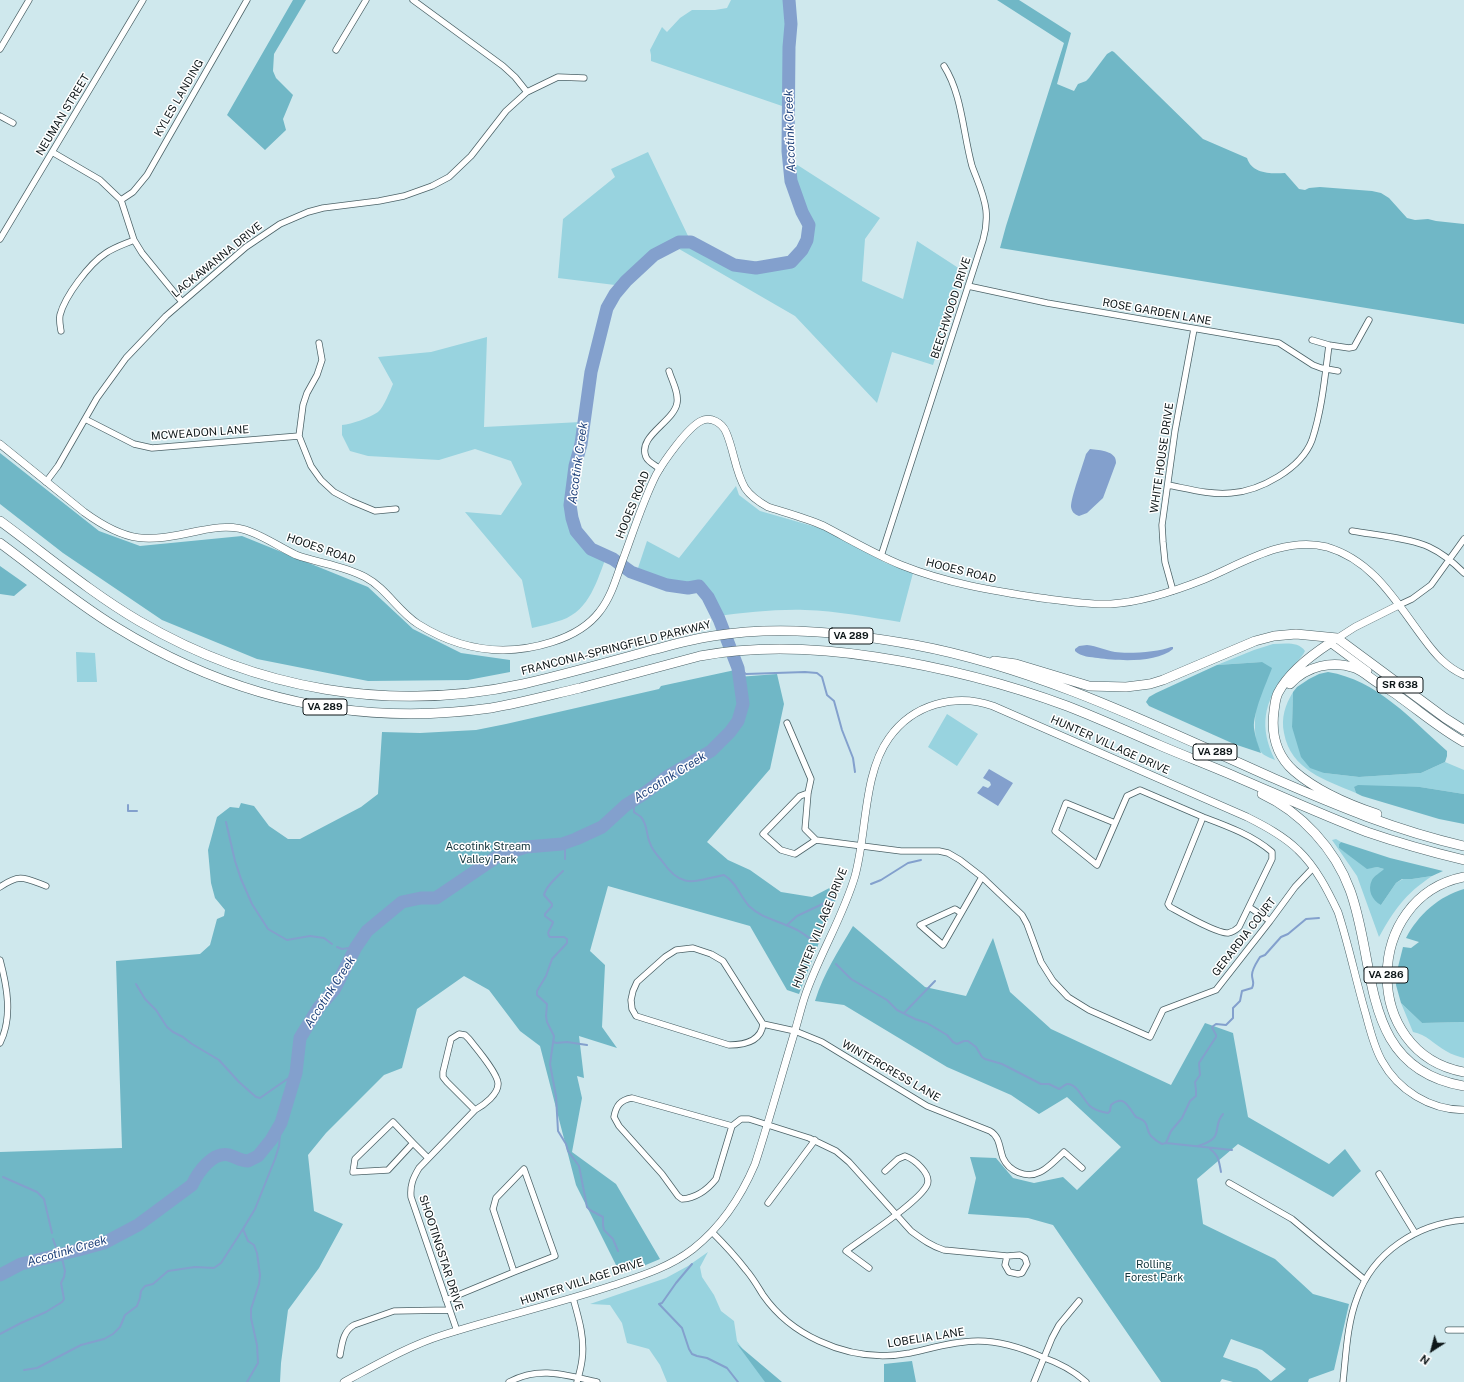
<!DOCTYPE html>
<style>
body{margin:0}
#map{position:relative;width:1464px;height:1382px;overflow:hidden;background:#cfe8ed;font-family:"Public Sans",sans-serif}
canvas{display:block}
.north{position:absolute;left:1412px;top:1330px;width:40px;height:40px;-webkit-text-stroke:3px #fff;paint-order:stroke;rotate:216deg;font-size:11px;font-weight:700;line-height:16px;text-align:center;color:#0e1719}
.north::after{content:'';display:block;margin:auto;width:14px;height:18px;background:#0e1719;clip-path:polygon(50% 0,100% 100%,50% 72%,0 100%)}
</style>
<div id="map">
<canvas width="1464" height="1382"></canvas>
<div class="north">N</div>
</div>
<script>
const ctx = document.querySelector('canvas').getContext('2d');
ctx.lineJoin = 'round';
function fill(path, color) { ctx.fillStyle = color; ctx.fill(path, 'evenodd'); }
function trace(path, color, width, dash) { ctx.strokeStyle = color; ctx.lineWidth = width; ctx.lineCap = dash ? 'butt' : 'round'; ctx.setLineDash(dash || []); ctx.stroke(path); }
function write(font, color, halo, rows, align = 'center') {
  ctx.font = font + ' "Public Sans",sans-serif'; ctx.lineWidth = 3; ctx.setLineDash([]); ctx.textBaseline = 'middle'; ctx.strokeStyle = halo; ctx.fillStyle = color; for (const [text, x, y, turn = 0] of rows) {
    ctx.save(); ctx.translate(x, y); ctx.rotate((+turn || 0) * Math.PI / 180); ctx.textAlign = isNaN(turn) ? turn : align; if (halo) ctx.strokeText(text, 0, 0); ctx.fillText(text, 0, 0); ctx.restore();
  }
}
const green = new Path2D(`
 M731,0H787L784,14L786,30L784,42L785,107L651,61V55L650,50L662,27L667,32L680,18L692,10H715L727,8Z
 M648,152L689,238L744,267L794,257L807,234L784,175L785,157L880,218L865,239L862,281L903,299L917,241L963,271L933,365L892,352L877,403L795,316L667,242L615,285L558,278L563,219L615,177L611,169Z
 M487,337L484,427L581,422L569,479L566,509L572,534L607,555C597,580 590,610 562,620C552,623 542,626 532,628L522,580L465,512L501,515L522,484L511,461L475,449L439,460L368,456L350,451L342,435V425C352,424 369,418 378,412C384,407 390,391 393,384L378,357L431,352Z
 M736,486L739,495L760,511L823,529L886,563L913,573L900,622C868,617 837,611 805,610C775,609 745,613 716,616L709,593L674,592L653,584L636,574L647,541L679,558Z
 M1273,644C1284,644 1298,641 1305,651C1302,658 1291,667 1286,674C1263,702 1259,728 1275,760C1271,758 1264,756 1261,752C1248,736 1260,683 1262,662L1217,665L1254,650Z
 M76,652L95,653L97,682H77Z
 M1293,692L1292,727L1324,773L1359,777L1421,773L1445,762L1464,770V794L1420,787H1354L1356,793C1325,780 1291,770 1284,733C1281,718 1285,705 1293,692Z
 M947,714L978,734L957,766L928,747Z
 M1336,839L1341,842L1339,844V848L1369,868L1377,867L1384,869L1381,905L1396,883L1403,879H1412L1432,876C1404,895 1395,909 1379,937L1357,876L1332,840Z
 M1401,1003L1422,1023L1464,1022V1058C1458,1056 1452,1055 1446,1051C1435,1045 1426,1034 1413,1032Z
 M708,1252L700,1267L702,1277L714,1295L721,1311L734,1321L737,1341L766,1382H667L660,1365L649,1349L627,1343L622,1323L610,1305L590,1304L666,1278L688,1266Z`);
const forest = new Path2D(`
 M293,0H306L274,54L273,71L276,78L293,95L283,119L286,130L265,150L227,115Z
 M997,0H1019L1071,33L1057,84L1074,91L1078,84L1086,81L1089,78L1107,54L1112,51L1114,52L1203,139L1247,158C1252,174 1271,174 1285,173L1299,189L1305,190L1309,188L1320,187L1372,191L1381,193L1389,198L1407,218L1415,220L1428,219L1436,221L1464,224V324L1000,248L1006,226L1064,43Z
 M0,453L99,531L140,546L242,536L368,587L413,629L461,653L510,660V672L468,680L368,681L257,659L162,620L63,553L0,504Z
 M0,566L27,585L14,596L0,594Z
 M1262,662L1272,668C1266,684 1253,712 1254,728C1255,737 1258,745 1261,753L1234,744L1149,706L1146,702L1149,697L1156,693L1217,665Z
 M735,670L738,677L777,674L784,704L770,769L707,842L728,860L750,870L781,892L812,897L843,881L799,994L787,990L750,926L608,886L590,951L605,965L602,1027L617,1048L579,1036L584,1078L577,1076L582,1098L572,1152L616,1184L660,1259L641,1267L620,1273L576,1185L540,1046L520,1031L489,990L464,976L417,1009L402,1068L384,1075L326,1133L308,1155L314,1211L343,1224L319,1268L288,1310L281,1363L280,1382H0V1152L122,1148L116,961L200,954L210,945L217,919L224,916L225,910L215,898L211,883L208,850L217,817L230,807L239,808L241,803L254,806L269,826L288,839H300L361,807L378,794L382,732L420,733L476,730L506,724L659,689L661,686Z
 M1328,672C1377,680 1412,720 1447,751V756L1445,762L1421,773L1359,777L1324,773L1310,768L1301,757L1292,727L1293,692L1297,687L1309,679L1319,674Z
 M1358,785L1420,787L1464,794V824L1439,819L1362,796L1356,793L1354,787Z
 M1341,842L1390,858L1443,871L1432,876L1412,879H1402L1396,883L1381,905C1372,900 1367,890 1372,880C1374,876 1381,872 1384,869L1377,867L1367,869L1339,848V844Z
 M1464,889V1022L1422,1023L1401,1003L1396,985L1398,967L1403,947L1411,948L1419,942L1406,938C1418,915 1439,896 1464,889Z
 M853,926L925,987L966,996L993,938L1010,992L1051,1029L1171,1085L1205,1023L1233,1033L1248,1117L1329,1164L1345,1149L1361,1171L1333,1197L1238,1144L1197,1179L1203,1224L1275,1259L1313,1294L1349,1304L1334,1370L1309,1379L1308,1382H1233L1222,1379L1220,1382H1161L1053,1225L1028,1218L968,1214L976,1178L970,1157L996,1158L1013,1178L1034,1183L1063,1177L1077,1190L1121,1147L1067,1097L1039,1114L1011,1095L947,1067L844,1005L815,1001C824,972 838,952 853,926ZM1231,1339L1262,1350L1286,1369L1271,1381L1257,1369L1223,1357Z
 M737,1344L782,1382H765Z
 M912,1361L916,1382H884V1364Z`);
const water = new Path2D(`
 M1090,449C1100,450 1117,451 1116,463L1103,498L1087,513L1079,516C1074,514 1072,512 1071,507C1071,497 1083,465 1086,454Z
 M1087,645C1097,646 1105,650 1115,652C1128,654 1159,652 1171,647H1173V649C1157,663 1118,661 1098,658C1091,657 1081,657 1075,651V649L1079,646Z
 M989,769L1013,783L998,806L977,793L983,786L988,788L991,785L990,782L983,778Z`);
const stream = new Path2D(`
 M738,668L746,674L805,672L817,673L822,677L827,695L834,701L842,730L853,758L855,772
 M634,800V812C636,814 639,815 641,817C648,825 646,835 650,843C652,850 658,856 662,861C682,890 694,881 724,875C736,882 740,896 749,906C761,918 779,921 793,928C801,931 807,937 814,941
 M128,805V811H137
 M226,822L235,861L241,879L252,904L268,929L287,940L310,936L324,938L332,944
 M565,859V849L567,842
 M563,871C556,878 546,886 544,895L552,904V906L545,914V916L553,922C552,928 545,932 550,937H564L567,939V943L552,959L546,976L537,991V995L547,1004L546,1016L547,1022L554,1036L550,1064L556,1096L558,1131L566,1144L568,1151L579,1166L587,1207L590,1210L603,1217V1225L604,1230L613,1239L618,1251
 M871,884L881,880L908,863L921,860
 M787,925L797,916L831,900
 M337,947L342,949L356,947
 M836,964L851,979L887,1000L897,1010L915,1019L927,1023L947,1035L953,1042L957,1044L964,1041H968L976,1047L982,1057L985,1059L1002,1064L1041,1084H1049L1059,1089C1061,1088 1064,1085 1067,1084C1077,1083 1084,1101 1090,1106C1094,1110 1102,1112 1108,1113L1110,1111L1111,1105C1125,1093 1129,1109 1136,1117C1151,1122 1144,1127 1151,1136C1154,1139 1158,1142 1162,1144L1166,1143L1232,1150
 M136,984L145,999L156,1010L167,1027L173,1032L183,1037L192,1044L219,1060L239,1082L256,1097L260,1098L296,1073
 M904,1013L935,981
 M554,1042L556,1043L567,1042L587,1045
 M1166,1143L1171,1131L1182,1118L1190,1101L1196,1096V1090L1195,1082L1200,1075L1199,1063L1216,1037V1035L1212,1027L1216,1024L1226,1025L1233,1018V1008L1240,1001L1242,991L1252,988C1255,983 1252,980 1252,975C1252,969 1257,962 1260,957L1265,955L1281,937L1288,934L1306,919L1319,918
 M1198,1146C1226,1138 1211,1128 1223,1114
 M1210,1149C1219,1155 1219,1162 1221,1172
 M3,1177L37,1192L44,1199L52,1233
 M692,1264L676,1283L662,1303L659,1304L682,1328L689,1349L692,1354L697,1356L707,1358L727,1368L738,1382
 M0,1334L21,1323L46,1312L62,1302L64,1299L61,1283L64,1277L65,1271L61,1254L57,1250L53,1239
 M24,1370L37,1368L81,1345L104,1339L113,1334L120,1327L125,1315L137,1306L140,1298L141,1291L145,1286L153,1284L168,1271L195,1267L214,1268L221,1263L243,1229
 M247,1382L258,1363L257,1345L251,1318V1309L259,1284L260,1275L257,1253L254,1245L248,1241L243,1229L255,1209L275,1159L279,1146L281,1123`);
const river = new Path2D(`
 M0,1275L21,1264L78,1250L104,1243L138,1225L192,1185C198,1172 213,1151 229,1155C236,1157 241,1161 248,1161L258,1156L271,1140L281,1123L296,1073L300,1038L319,1007L334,990L356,947L367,931L402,902L421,898H436L498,856L526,847L562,844L576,839L602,827L626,805L642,795L668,776L711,751L730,732L738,721L743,704L738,668L719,619L708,597L699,586L688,588L667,585L631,572L613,559L591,549L576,531L572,518L570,505L575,466L581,444L591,372L607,308L615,294L626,281L654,255L679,242H691L734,265L756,268L791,262L802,250L807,240L809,225L802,212L791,181L788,151L789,47L791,24L789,0`);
const minor = new Path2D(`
 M413,0L503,66L515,77L527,92
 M0,49L29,0
 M336,50L366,0
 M0,116L13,123
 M52,152L100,180L121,200L134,240L142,253L182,302
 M121,200L133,192L147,175L247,0
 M0,239L143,0
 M968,286L1047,303L1279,343L1313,365L1321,368L1338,371
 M61,331C60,325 59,321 60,315C65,296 89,264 106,253C115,247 125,244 134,240
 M319,343L322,360L317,375L307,393L303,405L299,436L311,466L321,480L334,492L351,501L375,511L396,509
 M1329,345L1349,348L1354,347L1369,320
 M85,419L134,444L152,448L299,436
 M660,469C655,465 648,462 646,457C637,436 674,422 677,403C679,393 672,381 669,371
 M46,482L58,466L97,398L126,358L166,316L246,247L280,224L308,212L323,208L379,201L404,196L432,186L449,177L471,156L506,111L527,92L558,77L584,78
 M1168,485C1189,489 1210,495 1231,493C1260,491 1301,469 1312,440C1322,410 1325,376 1329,345L1312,340
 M1352,531C1374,535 1410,538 1429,547C1442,553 1454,563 1464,573
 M881,556L983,240C986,230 987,220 986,210C984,194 977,180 972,166C963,133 962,94 944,66
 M1173,591L1165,562L1163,542L1162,525L1175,431L1194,329
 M1399,605L1412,599L1431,585L1464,539
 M787,723L811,779L808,793L805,829L816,840
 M808,793L800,796L763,834L781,850L795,854L816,840L901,851H939L948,853L960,860L982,877L1022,915L1027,924L1041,962L1053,981L1068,997L1089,1010L1150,1037L1163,1010L1216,990L1270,921L1295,887L1313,868
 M1203,817C1227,826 1252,835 1272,852V859L1239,927C1236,930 1233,932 1228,933C1217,934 1181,913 1170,907L1168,904Z
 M1115,823L1066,803L1055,831L1097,865L1127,796L1140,790L1203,817
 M0,887C20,873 25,878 46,886
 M1249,907L1270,921
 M961,913L955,909L920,925L943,945L982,877
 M693,948L711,954L723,961L763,1024C761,1042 744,1045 729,1045L636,1016L632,1009L631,1000L633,991L637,982L665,957L676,950Z
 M0,960C7,986 13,1017 0,1043
 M763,1024L795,1031L822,1042L927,1106L990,1131C1000,1137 999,1147 1003,1158C1009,1171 1026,1179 1040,1172C1047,1169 1058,1158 1064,1152L1082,1168
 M459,1034L465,1035L469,1039C476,1048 497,1072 498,1083C499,1094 484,1105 475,1110L447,1082L443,1077V1072L451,1039Z
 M632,1098L732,1126L716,1179C708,1189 696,1198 682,1199L678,1196L662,1174L619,1126L614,1117C616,1106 620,1100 632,1098Z
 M393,1122L413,1143L388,1170L353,1172L355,1159Z
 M732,1126L741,1119H749L809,1138L836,1151L849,1162L911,1231C922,1239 931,1246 944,1250L1007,1256L1020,1255L1025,1258L1027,1264L1022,1273L1018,1274L1009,1272L1005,1265L1007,1256
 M413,1143L428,1158
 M524,1169L555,1256L514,1272L493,1209L496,1198Z
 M1379,1174L1415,1233
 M1229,1183L1292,1219L1365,1280
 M768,1203L815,1140
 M712,1232C724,1244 736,1257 746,1270C753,1278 758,1287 763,1295C777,1315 797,1331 819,1341C847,1354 879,1359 910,1353C933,1348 955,1341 978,1341C1001,1341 1022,1348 1042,1357C1059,1363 1073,1370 1086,1382
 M869,1268L846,1251C863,1238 919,1202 927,1185C932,1174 914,1159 905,1156L898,1159L885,1171
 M573,1298C579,1319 585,1339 582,1360C581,1368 579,1375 577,1382
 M446,1300L514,1272
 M1448,1330H1464
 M457,1331L411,1197C410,1185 413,1178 419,1168L475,1110
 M340,1355C342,1344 343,1331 354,1325L394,1311L449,1310
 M509,1382C540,1366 565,1375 597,1382
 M1034,1382L1052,1338L1059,1325L1079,1301
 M1343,1382C1346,1355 1347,1324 1357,1298C1373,1252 1417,1224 1464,1220`);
const tertiary = new Path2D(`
 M0,444L84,512C128,544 147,542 198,531C217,527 234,525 251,532C267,538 281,548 296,555C318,563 344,566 365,577C386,588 398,611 418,624C461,651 505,657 552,642C571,636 588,627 600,611C611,597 616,579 622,562C633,533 642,503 656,475C664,461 687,428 701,421C711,416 722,423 726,432C734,450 735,471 745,488C751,497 759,502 768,507C787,513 806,518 824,526C849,539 874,554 901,565C946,583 993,591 1041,598C1064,601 1088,605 1111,604C1143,602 1175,591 1205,579C1243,563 1284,536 1327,547C1374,561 1396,602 1424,639C1435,654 1446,667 1464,675
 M1368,671L1330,643L1355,627L1399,605
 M344,1382C376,1365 408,1346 443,1335C499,1317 557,1304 614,1285C641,1276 670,1267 693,1249C722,1226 741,1197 755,1164C769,1121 781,1077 794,1034C798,1021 801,1008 805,996C819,955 843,917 855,876C867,833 863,774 889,738C913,704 955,693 993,706L1247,817C1265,826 1284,836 1298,850C1316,867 1328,891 1338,912C1349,946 1356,981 1366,1015C1370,1030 1374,1047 1382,1061C1398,1090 1430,1110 1464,1110`);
const primary = new Path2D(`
 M0,521C45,554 91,593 139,621C257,690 390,713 523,684C566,674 609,662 652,650C672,645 692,639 713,636C780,625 848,633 915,645C1039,668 1158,727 1273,778C1335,805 1397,831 1464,846
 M0,543C38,571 75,602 116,627C231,698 357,727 491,708C521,703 550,695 580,688C620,677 660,667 700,656C759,645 818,648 876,657C941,667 1005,683 1067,706C1098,718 1129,732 1159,745C1187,757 1214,767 1241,779C1283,797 1325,816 1367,832C1399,843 1431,852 1464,860
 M1330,643C1310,656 1289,672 1278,693C1275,699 1275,705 1274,711C1271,734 1276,755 1294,771C1316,790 1350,805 1377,814
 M994,661L1016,664L1089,686L1126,687L1150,684L1163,680L1255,641L1274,636L1296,634L1337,638L1445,718L1464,730
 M1290,684C1307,666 1332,660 1355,668C1364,672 1370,678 1378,683C1386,688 1394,692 1401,698C1422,713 1442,730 1464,742
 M1262,794C1301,812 1335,849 1350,890C1378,966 1359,1068 1464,1086`);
const trunk = new Path2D(`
 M1464,877C1363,897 1360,1053 1464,1072`);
const shields = [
 [851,636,44],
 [1400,685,46],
 [325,707,44],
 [1215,752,44],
 [1386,975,44]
];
const shieldNames = [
 ["VA 289",851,636],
 ["SR 638",1400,685],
 ["VA 289",325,707],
 ["VA 289",1215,752],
 ["VA 286",1386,975]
];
const streetNames = [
 ["KYLES LANDING",179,98,-60],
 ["NEUMAN STREET",63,115,-59],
 ["LACKAWANNA DRIVE",217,260,-39],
 ["BEECHWOOD DRIVE",951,308,-72],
 ["ROSE GARDEN LANE",1157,312,10],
 ["MCWEADON LANE",200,433,-4],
 ["WHITE HOUSE DRIVE",1162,458,-82],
 ["HOOES ROAD",633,505,-68],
 ["HOOES ROAD",321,549,19],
 ["HOOES ROAD",961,571,14],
 ["FRANCONIA-SPRINGFIELD PARKWAY",616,648,-14],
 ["HUNTER VILLAGE DRIVE",1110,745,24],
 ["HUNTER VILLAGE DRIVE",820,928,-68],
 ["GERARDIA COURT",1244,937,-52],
 ["WINTERCRESS LANE",891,1071,30],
 ["SHOOTINGSTAR DRIVE",441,1253,72],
 ["HUNTER VILLAGE DRIVE",582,1282,-18],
 ["LOBELIA LANE",926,1338,-9]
];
const parkNames = [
 ["Accotink Stream",488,847],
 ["Valley Park",488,860],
 ["Rolling",1154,1265],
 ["Forest Park",1154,1278]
];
const waterNames = [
 ["Accotink Creek",790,131,-92],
 ["Accotink Creek",578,463,-82],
 ["Accotink Creek",670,777,-32],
 ["Accotink Creek",330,992,-57],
 ["Accotink Creek",67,1251,-16]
];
fill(green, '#98d3df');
fill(forest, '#70b7c6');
fill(water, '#83a0cd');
trace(stream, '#83a0cd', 2);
trace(river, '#83a0cd', 13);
trace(minor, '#4c6267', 7);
trace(tertiary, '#4c6267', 8);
trace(primary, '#4c6267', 10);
trace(trunk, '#4c6267', 10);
trace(minor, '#fff', 5.5);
trace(tertiary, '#fff', 7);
trace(primary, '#fff', 9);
trace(trunk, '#fff', 9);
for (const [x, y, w] of shields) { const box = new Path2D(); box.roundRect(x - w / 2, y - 8, w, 16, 3); ctx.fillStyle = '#fff'; ctx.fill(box); trace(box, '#0e1719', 1); }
write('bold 10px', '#0e1719', null, shieldNames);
write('11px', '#0e1719', '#fff', streetNames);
write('11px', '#12353c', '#fff', parkNames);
write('italic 12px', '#20437c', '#fff', waterNames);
</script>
